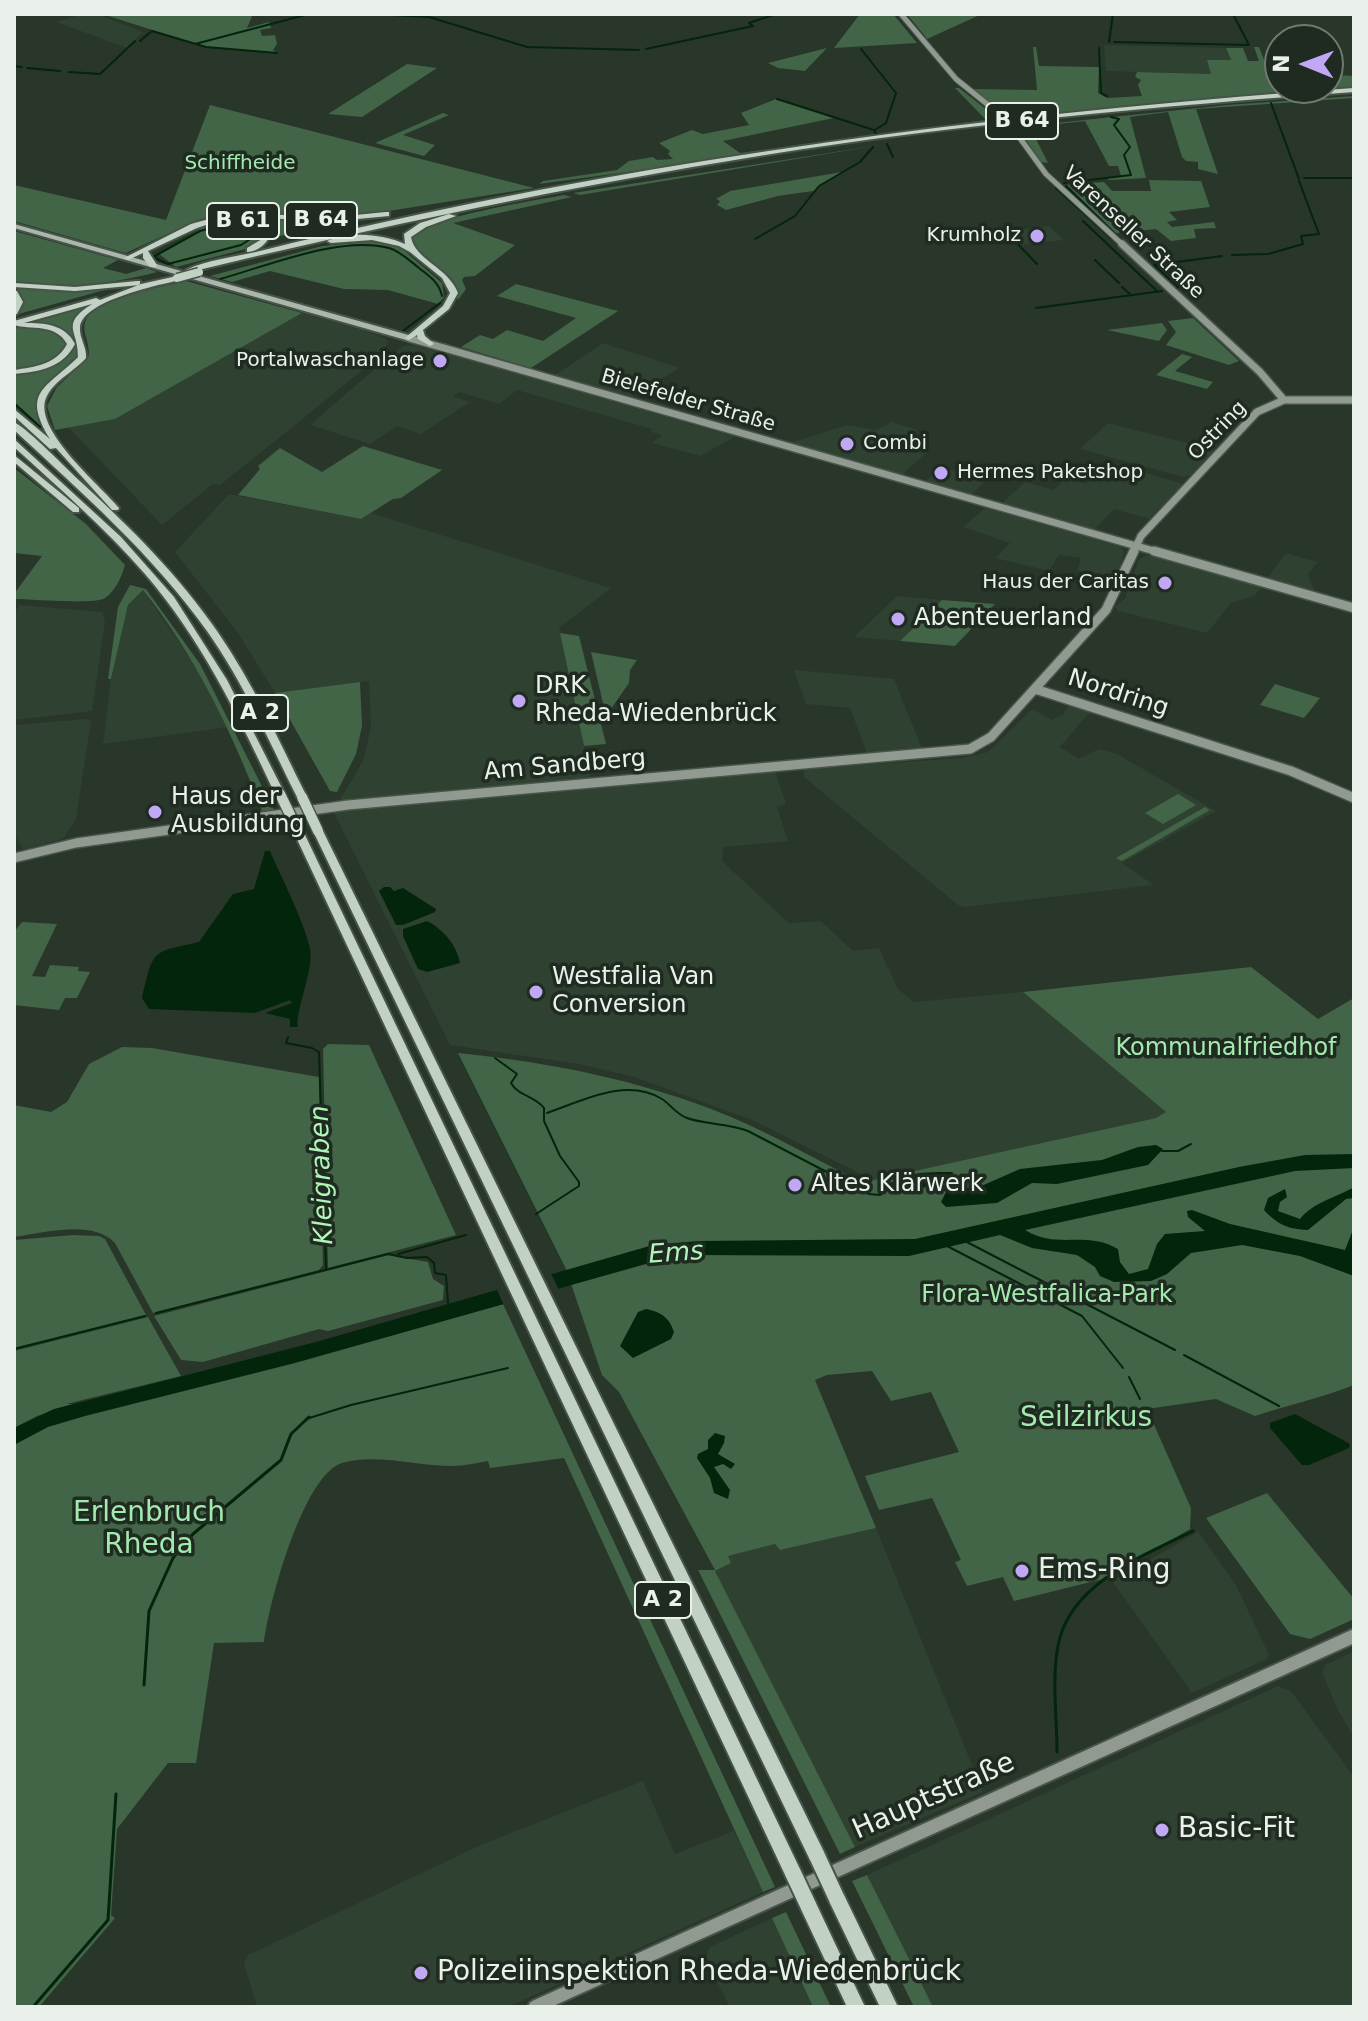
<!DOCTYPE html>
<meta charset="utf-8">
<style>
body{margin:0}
#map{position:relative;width:1368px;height:2021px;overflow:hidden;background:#29362a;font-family:"DejaVu Sans",sans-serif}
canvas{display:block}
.frame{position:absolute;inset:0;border:16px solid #e9f1ea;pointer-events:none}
.north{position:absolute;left:1264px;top:24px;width:80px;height:80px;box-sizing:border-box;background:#1f2b20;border:2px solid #707a71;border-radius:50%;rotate:271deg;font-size:22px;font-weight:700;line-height:32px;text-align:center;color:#e9f1ea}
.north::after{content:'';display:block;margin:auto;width:28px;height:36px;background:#c0a8f4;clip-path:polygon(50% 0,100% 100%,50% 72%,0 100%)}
</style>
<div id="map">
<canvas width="1368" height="2021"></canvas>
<div class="frame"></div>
<div class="north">N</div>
</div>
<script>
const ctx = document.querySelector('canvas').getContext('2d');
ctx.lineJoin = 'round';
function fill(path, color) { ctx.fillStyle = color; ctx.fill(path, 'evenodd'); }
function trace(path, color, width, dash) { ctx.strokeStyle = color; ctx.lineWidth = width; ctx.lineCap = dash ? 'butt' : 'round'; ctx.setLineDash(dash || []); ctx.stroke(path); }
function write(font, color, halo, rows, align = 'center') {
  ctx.font = font + ' "DejaVu Sans",sans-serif'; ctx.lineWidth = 7; ctx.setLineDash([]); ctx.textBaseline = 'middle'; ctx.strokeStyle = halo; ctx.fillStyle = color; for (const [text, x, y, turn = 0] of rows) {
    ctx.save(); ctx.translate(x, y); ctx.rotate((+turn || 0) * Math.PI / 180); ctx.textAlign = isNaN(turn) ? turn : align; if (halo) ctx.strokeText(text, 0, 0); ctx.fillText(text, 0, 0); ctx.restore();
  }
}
const built = new Path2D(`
 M83,14H97L143,32L127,48L56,22Z
 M1104,45L1226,48L1231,61H1208L1211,74L1106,71Z
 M1049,226L1064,240L1023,245L1010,231Z
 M302,313L363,330L385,338L388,343L366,367L289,430L220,485L213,484L162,525L68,427L115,419Z
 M603,343L677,367L678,369L632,396L554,376Z
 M412,345L458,357L735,437L700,456L652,443L662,435L651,432L652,429L517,390L499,404L460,392L453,396L470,402L421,434L397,426L370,444L310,425L385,360L403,346Z
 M892,422L917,430L901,445L927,452L902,475L790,443L847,425L876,430Z
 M1108,423L1214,450L1191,475L1183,477L1080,449Z
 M1110,462L1183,484L1149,519L1114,509L1094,530L1002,503L1025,482L1054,490L1065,478L1086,484Z
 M940,467L982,479L983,483L971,495L925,482Z
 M229,494L361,519L371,513L611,588L559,628L591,780L338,803L363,761L371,727L369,681L275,693L238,633L175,552Z
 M985,508L1121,547L1124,552L1117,577L1077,571L1081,558L1059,555L1049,571L995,558L1010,543L963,527Z
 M1286,553L1318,562L1308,574L1314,589L1311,593L1266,580Z
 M1148,555L1262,586L1254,596L1231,603L1207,633L1118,611L1115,607L1125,598L1139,559Z
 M143,590L196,667L229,727L103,744L111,679L128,605Z
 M897,596L942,600L900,641L854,637Z
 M20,605L102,612L105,621L92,711L14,720V613Z
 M794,670L894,679L923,751L868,756L850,708L806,704Z
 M1069,705L1090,712L1060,747L1079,759L1099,749L1117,754L1216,811L1122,863L1154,885L965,907L958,905L804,777L803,769L963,758L988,752L1032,709L1052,720L1064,714Z
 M86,719L91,721L76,819L63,839L23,849L14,834V725Z
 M775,771L786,804L777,807L788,841L723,847L722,861L789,923L821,921L853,951L879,948L898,989L914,1002L1023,992L1166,1112L1156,1118L873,1180L752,1120L634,1077L579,1064L450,1045L333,811Z
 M876,1528L983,1792L855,1847L715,1571L731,1563L727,1556L775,1544L780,1550Z
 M1198,1532L1236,1585L1269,1655L1267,1659L1192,1693L1112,1581Z
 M1354,1651V1737L1338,1710L1322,1672L1325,1665Z
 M1278,1686L1291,1691L1354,1777V2007H933L867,1875Z
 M643,1781L675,1854L734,1831L763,1892L508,2007H257L244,1963L248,1955L483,1844Z
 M772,1918L813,2007H730L705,1958L710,1947Z`);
const green = new Path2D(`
 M102,14H253L247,28L269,22L271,28L260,30L262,36L275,35L277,44L273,50L277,53L206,47Z
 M860,14H893L917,43L834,48Z
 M906,14H982L927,39Z
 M1033,47H1036L1039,66L1099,67L1098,93L1107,98L1142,96L1138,85L1141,80L1135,77L1137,72L1211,74L1207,60H1231L1226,48H1243L1248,61H1259L1254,47H1259L1276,91L1328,88V59L1335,75L1354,76V88L1144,104L1011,119L971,89L1037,90Z
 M827,48L805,71L778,68L768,63Z
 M407,64L437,68L362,117L328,114Z
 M955,88H959L1001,121L539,184L543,181L617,170L629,161L653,157L657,160L673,159L668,154L670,151L659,143L692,130L703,134L749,125L741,113L776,99L834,118L723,141L740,153L986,120Z
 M1354,96V98L1196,109L1218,174L1198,169V162L1186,161L1182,157L1168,112L1130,117L1146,178L1109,180L1107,178L1121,176L1118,166H1109L1085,121L1030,127L1048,163L1041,162L1017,127L1227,105Z
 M210,105L534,188L357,216L224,214L193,222L126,253L14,221V185L166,220Z
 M443,113L449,115L403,135L435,145L424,156L375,143Z
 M886,144L580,195L573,193Z
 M842,172L813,191L778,196L726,210L717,205L720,201L716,199L730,191Z
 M1149,180L1201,181L1210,207L1169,212L1177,220L1167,222L1172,227L1214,222L1216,228L1194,229L1196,238L1171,241L1156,229L1116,233L1067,185L1104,182L1112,191H1151Z
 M564,195L572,197L453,223L515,245L475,276L464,277L462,280L466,289L458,300L454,281L414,246L411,238C422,218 537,200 564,195Z
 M255,217L305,223L355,221L356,223L280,236L275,228L260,222L221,219Z
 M235,223L249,224L262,231V238L253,247L176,267L159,254L202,228Z
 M14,231L118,260L103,268L126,274L146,268L157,272C109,285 64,289 14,281Z
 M375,241L401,248L442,283L444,297L438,304L388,290L344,289L270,271L232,282L210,276L322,246Z
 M186,281L302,313L115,419L55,430L47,406L57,387L88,358C92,344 80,332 86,320C97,297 162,287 186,281Z
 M516,284L618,311L531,368L461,347L480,335L493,339L507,330L543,341L576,318L497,296Z
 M14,287L59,291L108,289L15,315L24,301Z
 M90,304L73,324L78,345L77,358C59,382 24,390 41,426L14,402V374C35,371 68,367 75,344C67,324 42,326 23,323Z
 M1193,318L1239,361L1229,365L1166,345L1176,332L1168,321Z
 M1162,323L1167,330L1159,341L1107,330Z
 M29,327L50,330L65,340L66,347C52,364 35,367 14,371V328Z
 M1182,354L1192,357L1175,371L1213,382L1207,389L1156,375Z
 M363,446L442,470L401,498L393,499L361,519L238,495L260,469L258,466L280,448L322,472Z
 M14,468L86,524L125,565C122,576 115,592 105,598C94,605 31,599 14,599V594L42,556L14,553Z
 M130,585L146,589L200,664L274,810L262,811C232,732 196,657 143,590L128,605L111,679H108L118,607Z
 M942,600L995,604L955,646L900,641Z
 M560,633L579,636L606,744L584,746Z
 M591,652L637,660L630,670L629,683L606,716Z
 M360,682L362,726L356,754L337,792L330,791L275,693Z
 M1275,684L1320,698L1304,718L1260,705Z
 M1178,794L1196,805L1163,824L1145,813Z
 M1205,807L1210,810L1122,861L1116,858Z
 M22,922L57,924L32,976L45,977L50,965L79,967L78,971L90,972L77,998H65L59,1010L14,1005V932Z
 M1251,967L1318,1019L1354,998V1385C1322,1398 1288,1405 1255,1416L1216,1399L1147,1409L1191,1508L1190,1529L1103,1579L1014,1601L1003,1577L967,1586L955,1562L961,1560L932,1498L879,1510L865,1476L959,1452L931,1392L891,1401L872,1371L827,1375L815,1380L876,1528L780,1550L775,1544L728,1556L731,1563L715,1571L855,1847L840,1854L698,1570H715L619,1392L602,1375L566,1269L458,1053C557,1063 656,1083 747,1124C788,1143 827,1165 867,1185L873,1180L1156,1118L1166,1112L1023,992Z
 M328,1044L369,1045L456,1235L328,1268L323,1049Z
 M122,1047L152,1048L319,1077L323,1265L319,1270L153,1313L115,1243C92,1219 44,1233 14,1237V1105L51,1112L67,1102L89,1064Z
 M73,1235L99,1236L105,1239L146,1315L14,1348V1240Z
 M388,1255L428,1262L433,1279L444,1286L443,1300L328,1331L319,1329L203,1362L181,1360L154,1316Z
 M503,1304L775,1887L763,1892L564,1458L490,1468L488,1461C476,1463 464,1466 452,1466C417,1466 376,1453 342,1463C303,1475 269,1603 264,1642L214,1643L196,1763H168L117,1829L111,1915L115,1918L39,2007H14V1437L34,1425Z
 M148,1317L181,1376L66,1404H73L37,1416L14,1428V1351Z
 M1267,1493L1354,1599V1619L1310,1639L1290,1634L1206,1518Z
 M867,1875L933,2007H914L852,1881Z
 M786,1912L831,2007H813L772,1918Z`);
const water = new Path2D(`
 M265,851H270C281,877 305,923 310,949C314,970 294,1015 298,1027H290V1019L265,1013L292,1003L290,1000L255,1013L149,1009L142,998C154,948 151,953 199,942L233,894L254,889Z
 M384,887H390L394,891L403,888L436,909L435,912L403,925H396L379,891Z
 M427,921C443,929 457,945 460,963L427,972L418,969L403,936V929Z
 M1156,1145L1163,1149L1148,1165L1057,1184L1032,1183L997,1203L946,1207L941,1202L946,1192L933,1183L923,1188L915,1185L911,1188L900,1185L888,1191L884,1189C901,1171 929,1172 953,1172L949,1182L955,1189L979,1187L1020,1169L1102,1160L1138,1147Z
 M1354,1154V1168L1295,1171L1025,1230C1057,1250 1085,1230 1118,1249L1120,1262L1129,1274L1148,1269L1157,1244L1165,1234L1205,1231L1188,1217L1187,1211L1192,1210L1230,1224L1345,1250L1354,1227V1276L1300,1256L1242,1245L1191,1253L1167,1274L1151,1281L1114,1282L1100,1276L1095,1267L1077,1255L1032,1248L1000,1235L909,1256L690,1255L660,1260L295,1363L85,1416L48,1427L14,1445V1428L54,1409L316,1342L653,1245L699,1241L915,1239L1239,1167L1305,1155Z
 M1354,1187V1198L1346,1199L1308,1230C1288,1229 1278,1225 1264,1210L1268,1198L1285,1189L1287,1197L1280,1202L1278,1211L1300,1219C1313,1202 1336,1198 1354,1187Z
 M646,1309C661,1312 669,1317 674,1332L671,1339L633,1358L620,1346L638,1312Z
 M1295,1414L1350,1444L1349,1448L1309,1465H1302L1270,1428V1423Z
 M715,1433L725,1436L724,1443L718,1454L735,1464L731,1469L723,1464L714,1467L730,1490L728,1499L714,1493L710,1478L697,1458L698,1454L708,1449V1440Z`);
const pier = new Path2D(`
 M549,1270L560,1292L505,1308L495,1285Z`);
const streamFar1 = new Path2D(`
 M372,14L429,17L527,47L639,50
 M905,14L924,37
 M140,41L152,31L206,47L277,53
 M1109,42L1113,14
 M1114,42L1249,45L1233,14
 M195,44L309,14
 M1099,48L1101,93L1107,96
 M646,49L753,26L749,23L776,14
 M861,49L896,93L886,123L875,130
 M14,66L22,67
 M27,68L60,71
 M945,70L950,75
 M69,72L100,74L135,41
 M951,77L955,82
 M777,99L874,130L877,135
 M1271,103L1299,179
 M887,144L893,157
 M1304,178H1354
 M1064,183L1131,175L1124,155L1130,147L1114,125L1119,119L1111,117
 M1066,186L1120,239
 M1056,188L1111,238
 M1083,221L1158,292
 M193,223L212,217
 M223,225L249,227L255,236L241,245L168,264L153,257L200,231Z
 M1005,231L1037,264
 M755,239L795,216L819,186L860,162L873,147
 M1114,240L1120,246
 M134,252L173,233
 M1232,255L1268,254L1303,244L1301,236L1319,234L1299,181
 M1095,260L1119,283
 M220,279C267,266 341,235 389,248C400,251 410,261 419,268C430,277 439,282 442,296
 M1122,287L1130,294
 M1176,289L1178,287L1154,265L1222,256
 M1036,308L1162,291
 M403,331L440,303
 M14,403L40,427
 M288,1037L286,1043L312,1048L319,1052L326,1269
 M495,1058L517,1074L511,1083C518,1096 535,1096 544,1108V1121L560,1156L579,1182V1186L536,1214
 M547,1113C582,1101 626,1077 662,1099C671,1105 676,1114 687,1118C707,1125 728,1123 748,1131L869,1194L880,1195L888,1189
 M1162,1151H1178L1191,1144
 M963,1240L1175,1350
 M947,1246L1082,1316L1123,1368
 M398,1254L466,1235
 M156,1313L388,1254L407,1258L427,1257L434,1263L435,1273L446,1275L448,1303
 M14,1349L145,1316
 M1184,1355L1279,1406
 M1129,1377L1140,1399
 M306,1419L351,1405L508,1368`);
const stream = new Path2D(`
 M144,1685L149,1611L173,1558L193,1534L281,1460L291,1434L309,1417
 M1057,1752C1057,1716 1051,1676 1059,1641C1073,1582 1145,1555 1193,1531
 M33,2007L108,1920L116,1794`);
const secondaryFar3 = new Path2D(`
 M901,14L956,79L1002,116
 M1014,130L1046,174L1124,246`);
const secondaryFar2 = new Path2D(`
 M1122,244L1260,372L1284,400
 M409,338L1161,553
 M1133,553L1141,536L1257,412L1284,400H1354`);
const secondaryFar1 = new Path2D(`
 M1154,551L1354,608
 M1035,689L1291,771L1354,798
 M14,858L76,843L348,805L970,749L991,737L1106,610L1134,551`);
const secondary = new Path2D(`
 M535,2007L1354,1636`);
const primary = new Path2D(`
 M14,224L412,336L413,338L406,340L14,228Z`);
const highway = new Path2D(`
 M1354,88V92C1157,106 960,124 765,155C571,186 380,226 190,272L186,270C206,260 234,257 256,252C311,238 366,226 421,214C728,148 1040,110 1354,88Z
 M386,212H389V216L325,222L255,217L221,220L197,228L148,251L157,265L156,267H150L143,258V253L128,260L124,258L191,224L220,216L255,213L325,218Z
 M449,214L456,216L426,227L411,237C415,260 448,267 458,293L449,309L423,330L425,336L434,344L430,346L418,339L417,335L409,340L405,338L443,306L450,293L442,278L410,252L399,246L372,240L331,243L327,241C350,231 382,234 405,244L404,234L420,223Z
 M238,219L263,223L272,232C268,242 259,252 247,252V248L262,239L264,232L258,227L238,223Z
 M177,276H180V280C158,285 82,301 80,327C79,338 87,347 86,358C75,371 53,381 46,398C33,430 100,485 119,508L118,510H112L56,448L50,449L14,416V409L50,439C21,391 46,389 78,357C79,330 59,325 92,304L24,323C44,323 65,324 75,344C63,368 38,372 14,374V370C35,367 57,364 67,344C56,323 30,330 14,325V321L96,298L100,300L141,284Z
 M137,281H140V285L75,291L14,287V283L75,287Z
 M14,291H17L23,302L17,314H14Z
 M14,422C33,433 64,467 82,483C131,528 179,576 217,631C253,683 279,741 307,797L306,799L302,800L297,797C269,741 243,682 207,631C153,555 82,493 14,430Z
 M14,439L121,537L174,597L227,680L285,794L284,796H276L275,794C239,717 201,639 145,574C105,528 59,488 14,447Z
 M14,455L79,508V512H73L14,462Z
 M318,828L323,831L823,1850L826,1856L823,1862L817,1864L811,1862L313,831Z
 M300,832L305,835L799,1867L802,1873L799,1879L793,1881L787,1879L295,835Z
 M837,1891L843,1893L898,2007H880L828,1899L831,1893Z
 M808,1897L814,1899L865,2007H847L799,1905L802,1899Z`);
const secondaryBridge = new Path2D(`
 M1002,116L1014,130`);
const highwayBridgeFar2 = new Path2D(`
 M177,278L199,272`);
const highwayBridgeFar1 = new Path2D(`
 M280,794L300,835
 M302,797L318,831`);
const highwayBridge = new Path2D(`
 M817,1856L837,1899
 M793,1873L808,1905`);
const markers = [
 [1037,236,8,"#c0a8f4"],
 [440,361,8,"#c0a8f4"],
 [847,444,8,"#c0a8f4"],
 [941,473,8,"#c0a8f4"],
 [1165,583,8,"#c0a8f4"],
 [898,619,8,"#c0a8f4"],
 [519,701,8,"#c0a8f4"],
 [155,812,8,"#c0a8f4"],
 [536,992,8,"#c0a8f4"],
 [795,1185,8,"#c0a8f4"],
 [1022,1571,8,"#c0a8f4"],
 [1162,1830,8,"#c0a8f4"],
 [421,1973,8,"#c0a8f4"]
];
const farParknames = [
 ["Schiffheide",240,164]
];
const farStreetnames = [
 ["Varenseller Straße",1133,233,43],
 ["Bielefelder Straße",688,401,16],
 ["Ostring",1218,431,-46]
];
const farPoinames = [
 ["Krumholz",1021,236],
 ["Portalwaschanlage",424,361],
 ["Combi",863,444,"left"],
 ["Hermes Paketshop",957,473,"left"],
 ["Haus der Caritas",1149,583]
];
const shields = [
 [1022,121,72],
 [321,220,72],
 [243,221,72],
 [260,713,56],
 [663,1600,56]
];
const shieldNames = [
 ["B 64",1022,121],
 ["B 64",321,220],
 ["B 61",243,221],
 ["A 2",260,713],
 ["A 2",663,1600]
];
const poiNames = [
 ["Abenteuerland",914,619],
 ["DRK",535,687],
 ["Rheda-Wiedenbrück",535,715],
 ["Haus der",171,798],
 ["Ausbildung",171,826],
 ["Westfalia Van",552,978],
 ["Conversion",552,1006],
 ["Altes Klärwerk",811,1185]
];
const streetNames = [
 ["Nordring",1118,694,18],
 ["Am Sandberg",565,766,-5]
];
const parkNames = [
 ["Kommunalfriedhof",1226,1049],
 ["Flora-Westfalica-Park",1047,1296]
];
const waterNames = [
 ["Kleigraben",323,1175,-92],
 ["Ems",676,1254,-4]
];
const nearParknames = [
 ["Seilzirkus",1086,1419],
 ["Erlenbruch",149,1514],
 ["Rheda",149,1546]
];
const nearPoinames = [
 ["Ems-Ring",1038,1571],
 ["Basic-Fit",1178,1830],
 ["Polizeiinspektion Rheda-Wiedenbrück",437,1973]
];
const nearStreetnames = [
 ["Hauptstraße",934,1797,-24]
];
fill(built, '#2f4131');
fill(green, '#426447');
fill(water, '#03250b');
fill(pier, '#29362a');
trace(streamFar1, '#03250b', 2);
trace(stream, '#03250b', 3);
trace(secondaryFar3, '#485449', 7);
trace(secondaryFar2, '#485449', 10);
trace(secondaryFar1, '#485449', 12);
trace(secondary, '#485449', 17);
trace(primary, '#485449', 4);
trace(highway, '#485449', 4);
trace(secondaryFar3, '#909a91', 5);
trace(secondaryFar2, '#909a91', 7);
trace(secondaryFar1, '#909a91', 9);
trace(secondary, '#909a91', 13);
fill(primary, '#aab7ab');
fill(highway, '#c1d1c3');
trace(secondaryBridge, '#485449', 7, []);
trace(highwayBridgeFar2, '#485449', 11, []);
trace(highwayBridgeFar1, '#485449', 13, []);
trace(highwayBridge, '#485449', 20, []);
trace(secondaryBridge, '#909a91', 5);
trace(highwayBridgeFar2, '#c1d1c3', 8);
trace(highwayBridgeFar1, '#c1d1c3', 10);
trace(highwayBridge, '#c1d1c3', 16);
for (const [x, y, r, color] of markers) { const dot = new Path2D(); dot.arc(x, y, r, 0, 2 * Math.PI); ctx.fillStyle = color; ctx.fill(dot); trace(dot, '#1f2b20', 3); }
write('20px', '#a4e9ae', '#1f2b20', farParknames);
write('20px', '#e9f1ea', '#1f2b20', farStreetnames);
write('20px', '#e9f1ea', '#1f2b20', farPoinames, 'right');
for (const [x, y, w] of shields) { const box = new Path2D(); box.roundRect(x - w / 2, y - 18, w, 36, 6); ctx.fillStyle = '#1f2b20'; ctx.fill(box); trace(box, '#e9f1ea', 2); }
write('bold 22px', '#e9f1ea', null, shieldNames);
write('24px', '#e9f1ea', '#1f2b20', poiNames, 'left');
write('24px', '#e9f1ea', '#1f2b20', streetNames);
write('24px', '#a4e9ae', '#1f2b20', parkNames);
write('italic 26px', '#b0f6b9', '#1f2b20', waterNames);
write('28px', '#a4e9ae', '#1f2b20', nearParknames);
write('28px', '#e9f1ea', '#1f2b20', nearPoinames, 'left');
write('28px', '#e9f1ea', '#1f2b20', nearStreetnames);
</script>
